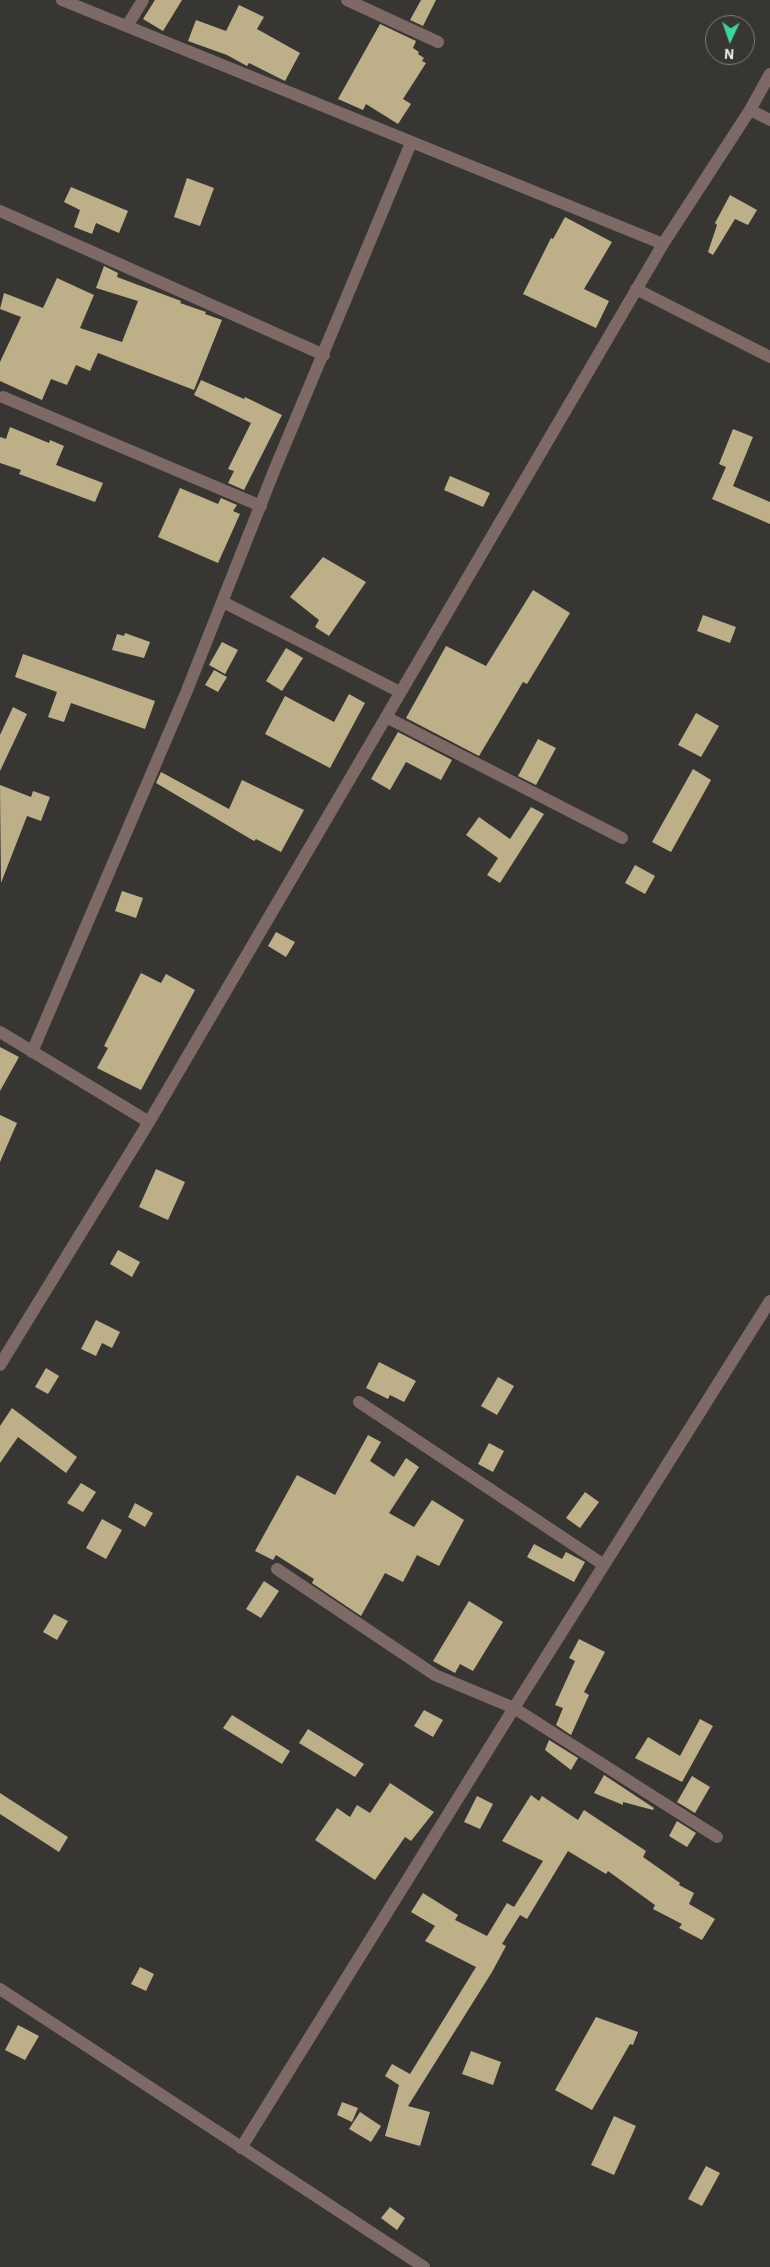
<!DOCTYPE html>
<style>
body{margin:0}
#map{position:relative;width:770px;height:2267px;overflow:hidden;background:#383632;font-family:"IBM Plex Sans",sans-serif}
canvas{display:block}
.north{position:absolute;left:705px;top:15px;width:50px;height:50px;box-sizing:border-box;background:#383632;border:1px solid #7e7d79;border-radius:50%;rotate:183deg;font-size:14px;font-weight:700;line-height:20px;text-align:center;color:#e8e7e4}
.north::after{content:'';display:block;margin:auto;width:18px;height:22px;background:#3bd4a4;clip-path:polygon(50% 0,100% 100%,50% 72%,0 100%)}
</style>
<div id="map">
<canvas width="770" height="2267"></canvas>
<div class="north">N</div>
</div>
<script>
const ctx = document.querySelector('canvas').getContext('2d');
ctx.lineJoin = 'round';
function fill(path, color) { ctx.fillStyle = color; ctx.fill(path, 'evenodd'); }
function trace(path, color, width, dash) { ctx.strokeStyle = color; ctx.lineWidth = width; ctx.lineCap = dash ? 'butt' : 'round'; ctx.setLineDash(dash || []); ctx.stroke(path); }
const building = new Path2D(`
 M155,0H182L163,31L143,19Z
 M421,0H436L423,26L410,20Z
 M239,5L264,17L257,29L300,53L285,81L249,63L247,66L227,55L188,41L196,20L226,31Z
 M380,24L416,41L413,48L419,52L418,54L424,58L422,61L426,63L403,99L411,104L398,124L366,104L363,110L338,99Z
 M187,178L214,188L200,226L174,217Z
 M71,187L128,211L119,233L96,223L92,234L74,227L80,210L64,202Z
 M730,195L757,210L748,225L735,219L713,255L708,252L717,225L715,223Z
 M565,217L612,242L584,289L609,301L596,328L523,294L551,238L553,239Z
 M104,266L118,273L117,277L181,301L180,303L206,312L205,314L222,320L194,390L98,353L90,371L76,365L67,385L51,379L42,400L0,381V362L21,317L0,309L4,293L43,308L57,278L94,295L80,328L122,342L138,301L96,288Z
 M201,380L244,399L245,397L282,415L244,490L228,483L234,471L228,469L251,423L194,395Z
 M10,427L49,443L50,440L64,446L56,465L103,483L95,502L19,474L21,470L0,463V437L6,439Z
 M733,429L753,437L733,486L770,502V524L712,499L726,467L719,464Z
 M450,476L490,493L483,507L444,490Z
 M180,488L218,504L221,498L237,505L233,511L240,514L218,563L158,537Z
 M323,557L366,582L329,636L315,627L319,620L290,597Z
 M533,590L570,613L527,684L523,682L479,756L406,718L446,646L486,666Z
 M703,615L736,627L730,643L697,631Z
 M125,633L150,642L144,658L112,650L117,634L124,636Z
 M222,642L238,650L225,674L209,665Z
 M286,648L303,658L282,691L266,681Z
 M23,654L155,701L145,729L71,703L64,722L48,717L57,692L15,677Z
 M214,670L227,677L218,692L205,685Z
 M349,694L365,703L330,768L265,734L285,696L334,722Z
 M13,707L27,714L0,771V735Z
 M696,713L719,726L701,757L678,745Z
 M398,732L452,760L441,780L406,762L390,790L371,779Z
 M538,739L556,748L536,785L518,776Z
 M693,769L711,780L671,852L652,842Z
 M161,772L229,809L242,780L304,810L281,852L256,839L254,841L156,783Z
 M0,785L31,797L33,791L50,797L41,821L27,816L1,883Z
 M531,807L544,814L500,883L487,875L498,858L466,835L479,817L510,839Z
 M635,865L655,876L645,894L625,883Z
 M122,891L143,898L136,918L115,911Z
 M276,932L295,942L286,957L268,946Z
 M141,973L161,983L166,974L195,990L141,1090L97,1068L108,1048L104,1046Z
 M0,1047L19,1057L0,1091Z
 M0,1115L17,1123L0,1162Z
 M156,1169L185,1182L168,1220L139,1207Z
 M118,1250L140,1262L132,1277L110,1264Z
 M96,1320L120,1332L112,1348L102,1343L96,1356L81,1349Z
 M379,1362L416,1381L404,1402L390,1395L388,1399L366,1388Z
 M46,1368L59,1376L48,1394L35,1387Z
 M498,1377L514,1386L497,1415L481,1406Z
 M12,1408L77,1457L66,1473L18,1437L0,1463V1426Z
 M368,1435L381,1442L370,1461L394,1477L406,1458L419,1467L389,1513L414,1527L432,1500L464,1520L439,1566L417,1555L403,1582L385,1573L361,1616L312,1583L314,1579L276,1555L273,1560L255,1551L297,1475L335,1495Z
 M489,1443L504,1451L493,1472L478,1464Z
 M81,1483L96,1492L83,1512L67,1503Z
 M585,1492L599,1502L580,1528L566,1518Z
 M135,1503L153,1513L145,1527L128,1517Z
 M102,1519L122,1530L106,1559L86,1548Z
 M534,1544L562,1559L566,1552L585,1562L574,1582L527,1557Z
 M264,1581L279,1591L261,1618L246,1609Z
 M469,1601L503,1622L473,1671L460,1664L455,1673L433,1661Z
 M54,1614L68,1621L57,1640L43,1632Z
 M579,1639L605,1652L584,1692L589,1695L571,1735L556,1725L563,1708L555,1705L575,1661L569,1658Z
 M424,1710L443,1720L433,1737L414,1726Z
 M232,1715L290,1751L282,1764L223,1728Z
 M700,1719L713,1726L682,1782L635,1758L648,1737L680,1756Z
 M308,1729L364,1764L355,1777L299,1743Z
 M549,1740L578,1758L571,1770L545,1750Z
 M604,1775L654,1808L653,1810L623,1802V1805L594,1793Z
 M692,1776L710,1787L695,1813L677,1802Z
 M390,1783L434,1812L411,1841L405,1837L375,1880L315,1840L337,1808L350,1817L357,1805L370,1813Z
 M0,1793L68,1837L59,1852L0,1814Z
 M531,1795L539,1801L542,1796L578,1820L584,1810L646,1851L643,1857L680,1883L679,1885L694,1893L689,1904L715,1919L702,1940L679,1928L682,1924L653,1909L655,1905L608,1871L606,1874L568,1851L527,1919L520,1915L502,1944L506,1946L492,1972L408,2106L430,2112L420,2146L385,2136L399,2085L385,2076L392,2064L410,2074L476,1967L425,1941L435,1926L411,1912L423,1893L458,1915L455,1920L487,1936L507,1903L514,1907L543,1861L502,1841Z
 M477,1796L493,1804L480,1829L464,1822Z
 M677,1821L696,1833L687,1847L669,1836Z
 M140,1967L154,1974L146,1991L131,1984Z
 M596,2017L638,2032L633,2045L630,2044L592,2110L555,2090Z
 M18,2025L39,2036L25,2060L5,2050Z
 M471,2051L501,2062L493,2085L462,2074Z
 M342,2102L358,2108L352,2122L337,2115Z
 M360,2112L381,2126L371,2142L349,2129Z
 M614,2116L636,2126L614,2175L591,2165Z
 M706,2166L720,2173L702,2206L688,2199Z
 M390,2207L405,2218L397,2230L381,2218Z`);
const minor = new Path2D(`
 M62,0L663,244
 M347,0L438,42
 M127,26L143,0
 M750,110L770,120
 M0,211L324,355
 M636,289L770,357
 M3,397L261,506
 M223,602L400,692
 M386,717L622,838
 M0,1032L149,1122
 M32,1052L186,693L274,471L411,143
 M0,1365L149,1122L663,244L750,110L770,74
 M359,1402L604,1565
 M277,1569L435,1675L514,1708L717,1837
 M0,1989L424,2267
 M241,2148L514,1708L770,1301`);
fill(building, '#bdb089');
trace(minor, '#7d6a66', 12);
</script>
